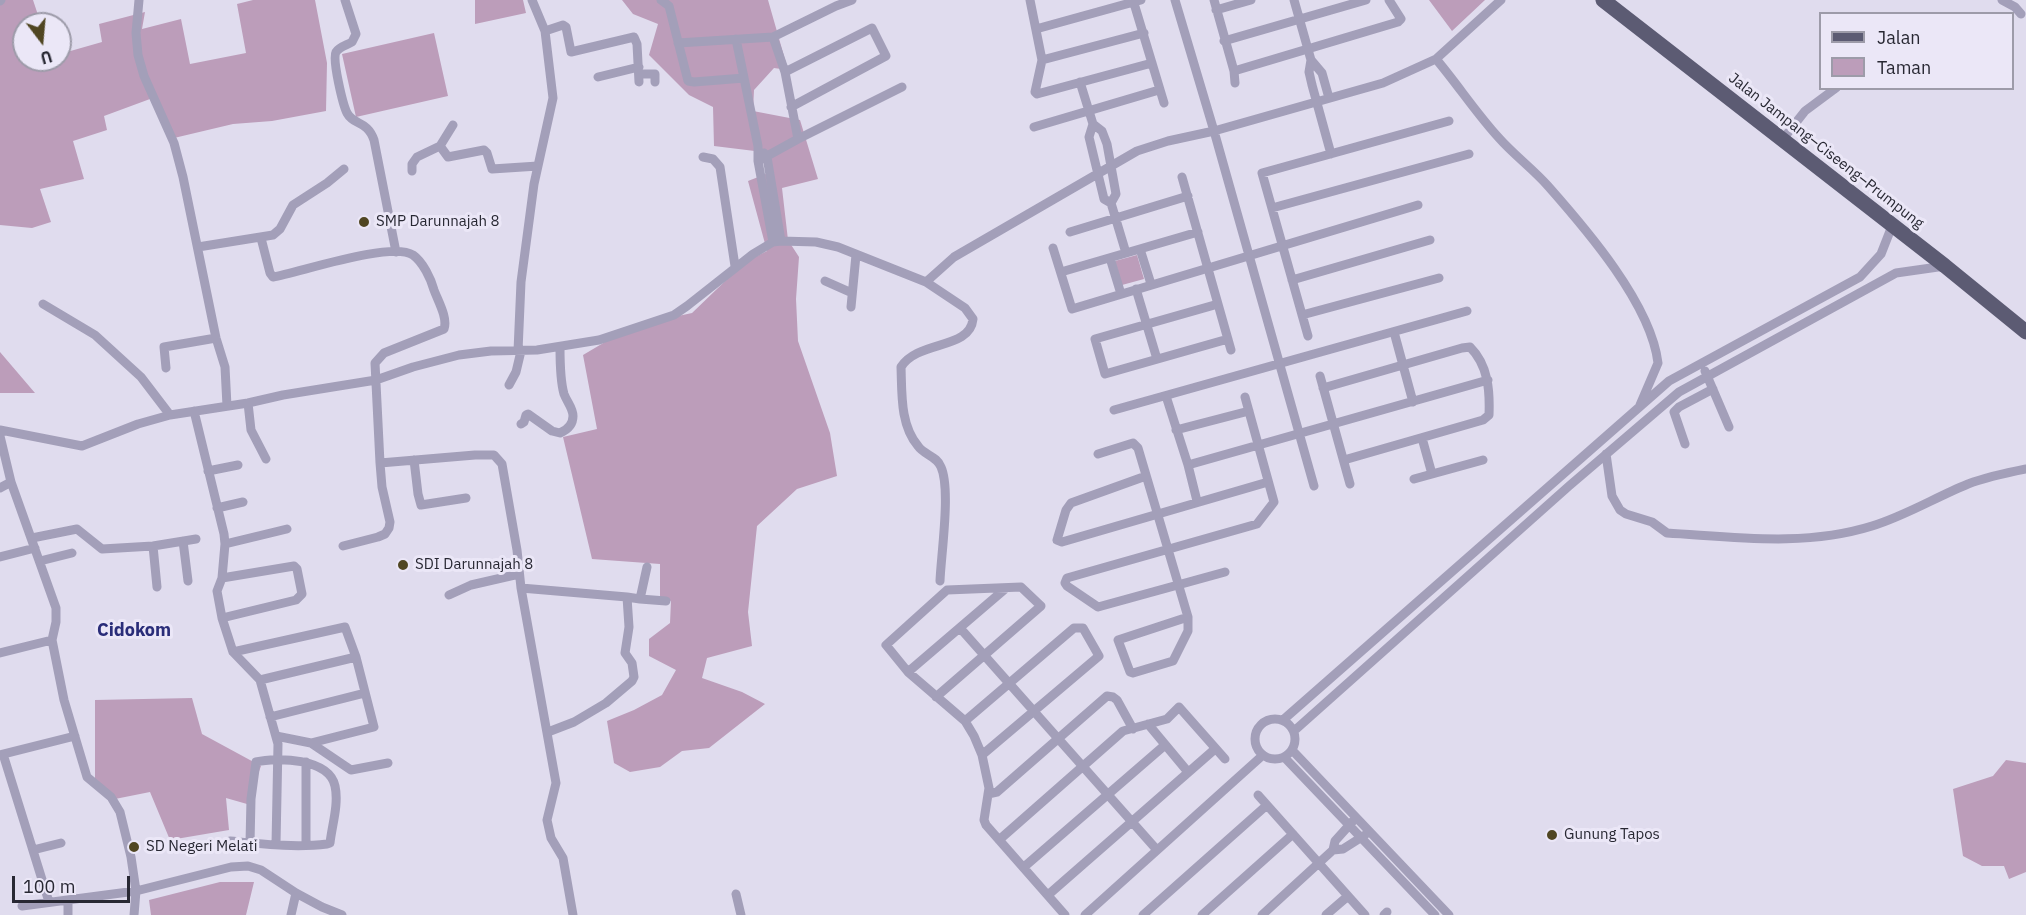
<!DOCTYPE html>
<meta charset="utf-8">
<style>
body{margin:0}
#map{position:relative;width:2026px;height:915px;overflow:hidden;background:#e0dcee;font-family:"IBM Plex Sans",sans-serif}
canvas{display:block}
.legend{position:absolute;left:1819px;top:12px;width:195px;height:78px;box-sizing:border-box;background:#ebe7f7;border:2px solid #9d9ba9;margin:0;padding:8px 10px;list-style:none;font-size:18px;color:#282833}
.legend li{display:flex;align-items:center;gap:12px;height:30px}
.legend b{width:30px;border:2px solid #9d9ba9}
.north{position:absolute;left:12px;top:12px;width:60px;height:60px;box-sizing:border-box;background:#ebe7f7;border:2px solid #9d9ba9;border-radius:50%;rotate:164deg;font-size:16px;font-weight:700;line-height:24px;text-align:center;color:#282833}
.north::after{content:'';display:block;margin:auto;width:21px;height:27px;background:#504622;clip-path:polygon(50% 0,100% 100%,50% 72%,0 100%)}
.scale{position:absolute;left:12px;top:876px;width:118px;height:27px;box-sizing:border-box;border:3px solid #282833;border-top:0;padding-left:8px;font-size:18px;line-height:21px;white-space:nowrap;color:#282833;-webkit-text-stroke:4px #ebe7f7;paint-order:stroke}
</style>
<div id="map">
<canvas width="2026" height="915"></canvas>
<ul class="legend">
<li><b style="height:8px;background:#5c5b73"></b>Jalan</li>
<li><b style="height:16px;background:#bc9dba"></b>Taman</li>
</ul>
<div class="north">U</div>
<div class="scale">100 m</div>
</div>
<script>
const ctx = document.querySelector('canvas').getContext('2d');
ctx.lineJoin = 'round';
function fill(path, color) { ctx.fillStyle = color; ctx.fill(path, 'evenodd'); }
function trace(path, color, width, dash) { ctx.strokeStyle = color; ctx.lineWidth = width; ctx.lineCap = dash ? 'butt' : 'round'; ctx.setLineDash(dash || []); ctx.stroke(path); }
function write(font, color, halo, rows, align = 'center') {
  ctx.font = font + ' "IBM Plex Sans",sans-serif'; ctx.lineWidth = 6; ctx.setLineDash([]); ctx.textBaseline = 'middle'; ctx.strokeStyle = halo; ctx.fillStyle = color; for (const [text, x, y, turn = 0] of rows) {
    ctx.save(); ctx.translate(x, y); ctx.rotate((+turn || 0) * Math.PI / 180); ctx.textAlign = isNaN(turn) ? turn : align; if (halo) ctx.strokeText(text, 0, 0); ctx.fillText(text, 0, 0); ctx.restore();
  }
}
const green = new Path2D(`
 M0,0H33L41,24H24V60H60V54L102,42L99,24L145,12L142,29L181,19L190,64L246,53L237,4L253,0H315L327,63L326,111L272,121L233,124L174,138L150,99L104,116L107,130L73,141L84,179L40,189L51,222L32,228L0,225Z
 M475,0H523L526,13L475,24Z
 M622,0H768L788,70L774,68L754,90L753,111L800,120L818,179L782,188L788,240L799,257L796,299L798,341L830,433L837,476L797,489L757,526L748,612L752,646L707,658L702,678L742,692L765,704L709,748L682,751L660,767L630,772L614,763L607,721L634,710L662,695L676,670L649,656V639L670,623L671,601L660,598V564L592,559L563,437L597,429L583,355L632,326L692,313L745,262L767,251L748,181L771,172V153L714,146L713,107L689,95L649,55L658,24L633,14Z
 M1429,0H1485L1452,31Z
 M434,33L448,96L356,117L342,54Z
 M1137,255L1144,279L1122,285L1115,261Z
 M0,352L35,393H0Z
 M192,698L202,734L261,766L247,804L226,798L229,830L170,840L150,792L115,799L95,781V700Z
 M2006,760L2026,763V872L2009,879L2004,866H1982L1963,856L1953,789L1993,776Z
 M220,882H254L246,915H151L149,900Z`);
const minor = new Path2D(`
 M139,0L136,33L138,55L144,76L174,143L183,177L216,338L225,367L227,406
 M345,0L356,34L352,42C347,45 339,47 336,52C332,60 343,105 347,113C354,126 367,120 374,140L396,252
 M661,0L669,6L688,81L694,82L744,78
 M1030,0L1042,60
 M1133,0L1164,103
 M1175,0L1214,131L1314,486
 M1214,0L1234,71L1235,83
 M1294,0L1311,60L1309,72L1312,85L1331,154
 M2002,0L2015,7L2021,14
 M0,1L1,0
 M1216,10L1251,0
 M1036,29L1141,0
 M545,31L563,25L566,27L571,52L634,37L637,44L639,82
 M1144,33L1042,60L1035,92L1037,94L1152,63
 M736,39L758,146V161L773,242
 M1224,41L1366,0
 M678,43L773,37
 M1436,59C1458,85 1476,113 1499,138C1514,155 1533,169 1548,186C1586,229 1651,304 1658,363L1640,405
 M1311,60L1322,73L1329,98
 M1234,71L1398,22L1401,19L1389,0
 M785,72L872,28L886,56L791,107
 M639,74H655V82
 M598,77L639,67
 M1080,82L1093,124L1102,131L1107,144L1116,194L1111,203
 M1093,124L1089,137L1104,199L1111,203L1126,253
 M453,125L440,146L448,157L484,150L487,153L492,169L538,166
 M1034,127L1159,90
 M798,139L785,72L773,37L836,6L852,0
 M1783,139L1805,111L1836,88
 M764,153L767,157L781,241
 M703,157L713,159L720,167L735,266
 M758,161L798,139L902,87
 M412,171V164L417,157L440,146
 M1182,177L1231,350
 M1272,208L1469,154
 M1070,232L1188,196
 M261,238L270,273L273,277C301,272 391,241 413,255C423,262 431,279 434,290C438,301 448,318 444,329L384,353L375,363L380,463L475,455H494L502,464L517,550L521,588L556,783L547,820L551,838L563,858L573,915
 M198,247L273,235L280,229L293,205L327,183L344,169
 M1053,248L1072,309L1418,205
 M1140,249L1151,284
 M1110,258L1121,294
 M1061,272L1198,232
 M1292,280L1430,240
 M825,281L852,293
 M926,282L965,308L973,319C970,350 918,340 901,367C902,393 900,425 918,446C924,455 937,456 941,467C951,489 941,555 940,581
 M1136,289L1157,359
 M43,304L95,335L141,377L170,415
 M1218,304L1095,339L1105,374L1228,339
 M851,307L856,255
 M1302,315L1439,278
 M1394,332L1413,402
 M1308,336L1262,173L1449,121
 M518,351L521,282L534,184L553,98L545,31L532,0
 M166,368L164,347L216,338
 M1705,371L1729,427
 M1320,376L1350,484
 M509,385L516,372L521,351
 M1323,388L1462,348L1470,347C1488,365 1490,390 1489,415L1483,420L1344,460
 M1166,396L1188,465L1197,501
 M248,403L251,430L266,459
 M1114,410L1467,311
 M194,411L224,534L225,544L222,578L217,591L222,618L233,652L260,680L278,744L276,844
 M521,424L524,422L526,415L528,414L552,431L560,433C567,430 573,425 573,416C573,408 567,402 564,394C560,380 560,362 560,347
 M0,430L82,446L138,424L170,415L248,403L283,395L376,380L413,367L459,355L491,351L537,350L599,340L674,315L687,306L753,254L773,242L781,241L816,242L838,247L926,282L954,257L1137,151L1168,141L1214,131L1383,83L1436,59L1501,0
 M1176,430L1249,411
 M0,436L11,482L56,608V622L52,640L64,700L87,777L111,797L120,812L131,857L136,891L134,915
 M1422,438L1432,474
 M1685,444L1674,412L1679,407L1713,389
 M1098,454L1133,443L1138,448L1188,617V631L1173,661L1133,673L1130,672L1118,640L1188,617
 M1606,454L1612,496L1620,510L1626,514L1652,522L1667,533C1735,537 1805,547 1872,526C1905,516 1936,497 1968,484C1987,477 2006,473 2026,469
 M414,460L418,494L421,505L466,498
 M1188,465L1488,380
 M208,471L238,465
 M1146,476L1071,503L1066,510L1057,540L1062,542L1268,482
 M1414,479L1483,460
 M0,488L11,482
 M217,508L243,502
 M32,538L77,529L102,549L153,546L196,539
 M183,541L188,581
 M225,544L287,529
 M153,546L157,587
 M343,546L378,537L385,534L389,528L390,522L382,487L380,463
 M0,557L35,548
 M40,561L72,553
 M1225,572L1098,607L1067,586L1065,583L1067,578L1257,524L1274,502L1245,397
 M222,578L294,566L297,569L302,594L296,600L222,618
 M521,588L627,597L629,627L625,653L632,663L634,677L632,681L606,703L574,722L548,732
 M449,595L471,585L519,574
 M627,597L640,599L647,567
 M640,599L666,601
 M960,628L1157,850
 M233,652L345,627L356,657
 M0,653L52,640
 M908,672L1005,589
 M260,680L356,657L374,727L311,743L276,736
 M936,697L1041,606L1021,587L947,590L886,645L908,672L965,721L974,736L982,755L989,788L984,820L986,825L1065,915
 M270,717L365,693
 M1255 739a20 20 0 1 1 40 0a20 20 0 1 1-40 0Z
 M1283,720L1669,381L1860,277L1881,254L1892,226
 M965,721L1074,628H1083L1099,656L982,755
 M1148,724L1188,772
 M1294,731L1569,486L1679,392L1896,273L1945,266
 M311,743L351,770L388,763
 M1292,750L1449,915
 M3,754L49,902
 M0,755L75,736
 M1284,757L1435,915
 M988,794L997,792L1107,696L1113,697L1117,700L1133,729
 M1258,795L1365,915
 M999,840L1123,731L1167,719L1179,707L1225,759
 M230,841C262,844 296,848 327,844L330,843C332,825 339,804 335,786C329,758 277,757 256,762L251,799L250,843
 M306,844V762
 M33,850L61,843
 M1333,850L1343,849L1365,835
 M1024,867L1165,745
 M736,894L741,915
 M1048,895L1215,749
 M68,900V915
 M22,906L136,891L231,867L248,866L261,870L296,893L322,907L342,915
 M291,915L296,893
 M1085,915L1263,755
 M1143,915L1267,805
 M1202,915L1293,834
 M1262,915L1333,850L1335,841L1353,821
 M1326,915L1348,896
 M1384,915L1387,912`);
const primary = new Path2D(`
 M1603,0L1945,266L2026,332`);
const markers = [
 [364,222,6,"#504622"],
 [403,565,6,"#504622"],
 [1552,835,6,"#504622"],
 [134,847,6,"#504622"]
];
const streetNames = [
 ["Jalan Jampang–Ciseeng–Prumpung",1826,151,38]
];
const poiNames = [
 ["SMP Darunnajah 8",376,222],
 ["SDI Darunnajah 8",415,565],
 ["Gunung Tapos",1564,835],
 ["SD Negeri Melati",146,847]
];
const quarterNames = [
 ["Cidokom",134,631]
];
fill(green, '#bc9dba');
trace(minor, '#a39fb9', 9);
trace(primary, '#5c5b73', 15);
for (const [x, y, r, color] of markers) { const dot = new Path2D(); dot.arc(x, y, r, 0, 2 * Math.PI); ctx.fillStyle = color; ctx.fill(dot); trace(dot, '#ebe7f7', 2); }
write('15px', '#282833', '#ebe7f7', streetNames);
write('15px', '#282833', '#ebe7f7', poiNames, 'left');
write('bold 18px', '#2a2d79', '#ebe7f7', quarterNames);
</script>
